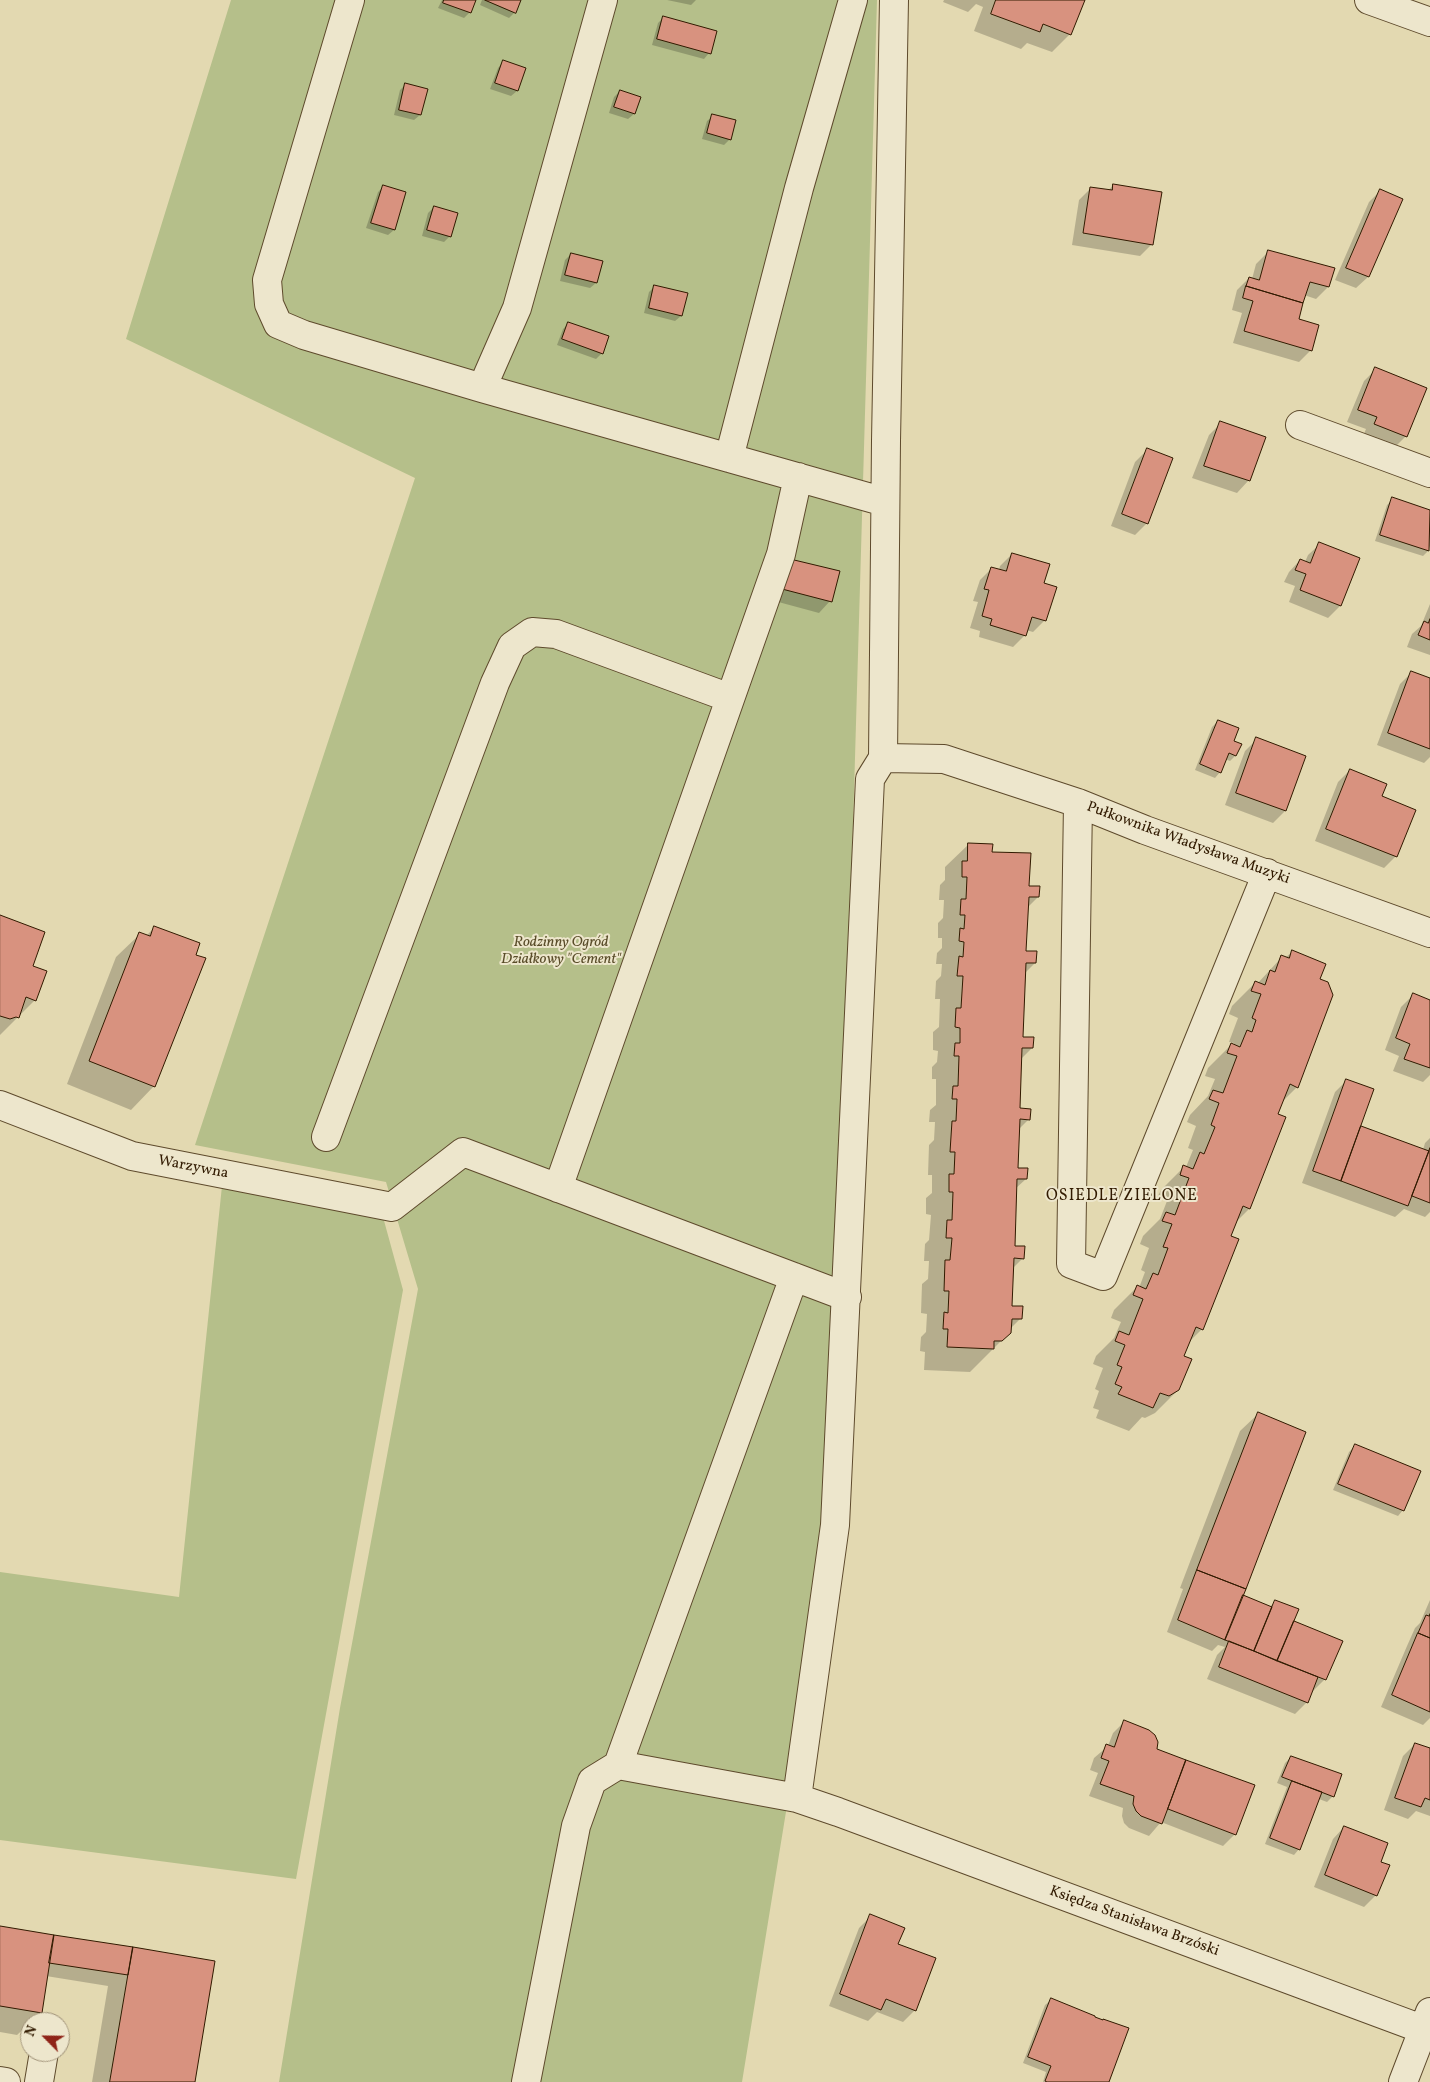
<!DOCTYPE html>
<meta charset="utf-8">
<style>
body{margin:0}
#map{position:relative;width:1430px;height:2082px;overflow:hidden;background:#e3d9b1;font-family:Vollkorn,serif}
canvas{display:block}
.north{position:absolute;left:20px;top:2012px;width:50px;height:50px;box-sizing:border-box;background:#ede6cc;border:1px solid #a2947a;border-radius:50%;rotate:293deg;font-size:14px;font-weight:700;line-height:20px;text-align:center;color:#311a00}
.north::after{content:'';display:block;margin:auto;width:18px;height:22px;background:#8f2418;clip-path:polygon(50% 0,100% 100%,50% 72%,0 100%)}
</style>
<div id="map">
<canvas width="1430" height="2082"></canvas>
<div class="north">N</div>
</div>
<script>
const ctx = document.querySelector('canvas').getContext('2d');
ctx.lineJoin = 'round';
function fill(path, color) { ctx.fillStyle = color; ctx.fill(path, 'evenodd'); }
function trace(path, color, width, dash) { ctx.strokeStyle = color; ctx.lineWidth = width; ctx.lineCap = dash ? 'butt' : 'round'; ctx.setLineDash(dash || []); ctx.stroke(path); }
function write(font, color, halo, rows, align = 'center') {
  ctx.font = font + ' Vollkorn,serif'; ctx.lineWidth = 4; ctx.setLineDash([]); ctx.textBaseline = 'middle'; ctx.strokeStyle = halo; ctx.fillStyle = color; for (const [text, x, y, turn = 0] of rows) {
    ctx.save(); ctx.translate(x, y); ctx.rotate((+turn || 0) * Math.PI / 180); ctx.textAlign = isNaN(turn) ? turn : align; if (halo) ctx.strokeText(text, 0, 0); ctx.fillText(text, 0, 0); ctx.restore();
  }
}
const green = new Path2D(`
 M231,0H877L835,1446L791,1781L742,2082H279L340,1708L418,1289L386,1182L195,1145L415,478L126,339Z
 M222,1186L383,1217L403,1290L296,1879L0,1840V1572L179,1597Z`);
const shadow = new Path2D(`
 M442,0H475L470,12L464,18L438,8Z
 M482,0H519L515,12L509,18L480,5Z
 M667,0H696L691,5Z
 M944,0H1083L1070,34L1052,52L1027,43L1021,49L974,31L983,7L976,4L968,12L943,2Z
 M663,18L709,53L704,59L652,45L658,23Z
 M503,62L524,69L517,91L511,96L490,89L498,68Z
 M406,84L427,90L420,115L414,120L394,115L400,90Z
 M620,91L639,98L634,114L628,119L609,113L614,97Z
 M713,116L730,139L724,145L702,139L707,121Z
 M1113,185L1152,244L1140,256L1072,245L1079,200L1091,188L1108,191Z
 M384,186L394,230L388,235L366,228L378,192Z
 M1381,190L1401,200L1368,277L1356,288L1335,280L1369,202Z
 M434,207L450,236L444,242L422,236L428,213Z
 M1268,252L1328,287L1316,299L1304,295L1297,320L1311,350L1299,362L1233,343L1242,313L1232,310L1237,290L1249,278L1252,279L1256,264Z
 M571,254L596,283L590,288L560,281L565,260Z
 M655,286L687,294L681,316L675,321L644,313L649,292Z
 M568,324L602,353L596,359L557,345L563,329Z
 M1376,369L1406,436L1394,448L1363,436L1366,429L1347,422L1364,381Z
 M1221,423L1265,438L1248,481L1237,493L1192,478L1209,435Z
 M1147,450V523L1135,535L1111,526L1135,462Z
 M1393,499L1430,511V546L1428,551L1423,556L1375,541L1387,505Z
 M1320,544L1359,559L1340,606L1328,618L1289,602L1295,586L1284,582L1289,572L1300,560L1305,562L1308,555Z
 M1012,554L1043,584L1045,620L1033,632L1026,630L1025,635L1013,647L979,637L980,631L970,628L978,602L973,601L980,580L992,568L999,570L1000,566Z
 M778,572L830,601L819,613L771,600Z
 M1430,604V655L1407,647L1412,634L1421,626Z
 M1412,672L1430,680V757L1424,763L1377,745L1400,684Z
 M1218,721L1232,741L1235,756L1230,761L1225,759L1220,772L1215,778L1195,770L1212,727Z
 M1257,739L1305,757L1285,811L1273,823L1225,805L1245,751Z
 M1350,770L1381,797L1396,856L1384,868L1315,841L1338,782Z
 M969,844L991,853L1038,897L1027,908L1025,952L1035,963L1024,974L1022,1038L1032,1048L1021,1059L1019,1109L1029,1119L1018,1130L1016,1169L1026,1179L1015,1189L1013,1247L1023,1258L1012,1269L1011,1307L1021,1318L1010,1329V1332L970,1372L924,1370L925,1352L920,1351L921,1337L926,1332L927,1314L921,1313L922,1284L928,1279L929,1261H924L925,1244L929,1240L931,1215L926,1214V1198L932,1193V1175H928L929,1145L934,1140L935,1122H929L930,1110L936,1105V1079H932V1067L937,1062L938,1051L933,1050V1032L939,1027L940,999H935L936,981L941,976L942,964H936L937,953L942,948V938H938V923L943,918L944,900H939L940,885L945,880V867Z
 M0,917L31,967L35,1000L0,1035Z
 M155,927L154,1086L131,1110L67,1084L116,957L140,934L146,936Z
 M1292,952L1318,980L1297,1087L1282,1102L1277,1115L1284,1118L1249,1209L1235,1223L1202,1329L1188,1343L1182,1357L1178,1390L1155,1413L1145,1418L1142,1417L1129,1431L1096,1418L1099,1410L1093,1408L1099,1391L1095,1389L1103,1368L1093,1364L1096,1356L1114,1338L1121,1322L1111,1318L1114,1310L1137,1287L1139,1288L1145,1272L1141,1270L1149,1248L1140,1244L1143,1236L1160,1219L1167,1201L1157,1198L1161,1190L1184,1167H1186L1193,1150L1188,1148L1196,1126L1187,1122L1190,1115L1208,1096L1215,1079L1205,1076L1208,1068L1231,1045L1233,1046L1234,1043L1229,1042L1238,1018L1229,1014L1232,1006L1255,983L1257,984L1282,957L1285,958Z
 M1413,995L1430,1001V1075L1423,1082L1393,1071L1399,1056L1385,1050L1401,1007Z
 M1347,1080L1359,1127L1423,1150L1425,1143L1430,1138V1212L1425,1217L1404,1209L1395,1217L1302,1183L1335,1092Z
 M1258,1414L1242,1596L1270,1607L1276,1601L1292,1622L1341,1641L1325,1679L1313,1691L1311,1690L1307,1702L1295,1714L1207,1679L1217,1655L1225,1647L1218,1645L1212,1651L1167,1632L1183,1589L1180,1588L1240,1431Z
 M1355,1446L1403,1510L1398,1516L1333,1490L1349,1452Z
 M1430,1600V1718L1423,1725L1381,1707L1407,1646L1415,1628L1420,1623Z
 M1125,1721L1155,1750L1253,1786L1235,1834L1223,1846L1161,1822L1149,1836L1129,1828L1124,1823L1122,1816L1123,1808L1089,1796L1098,1773L1090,1770L1094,1758L1108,1746L1113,1733Z
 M1415,1744L1430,1750V1816L1416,1811L1408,1819L1384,1810L1403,1756Z
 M1291,1757L1333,1796L1327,1802L1319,1799L1299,1849L1294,1855L1265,1844L1287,1787L1277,1783L1285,1763Z
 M1344,1827L1379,1862L1376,1895L1364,1907L1314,1887L1333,1839Z
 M871,1916L915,2010L903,2022L877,2012L868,2021L829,2006L859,1928Z
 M0,1928L214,1962L194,2082H92L108,1986L46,1976L41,2012L17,2035L0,2032Z
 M1051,2000L1108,2082H1043L1046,2072L1023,2063L1045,2005Z`);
const building = new Path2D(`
 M444,0H476L471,13L443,3Z
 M485,0H521L516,13Z
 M996,0H1085L1071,35L1043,24L1040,32L991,14Z
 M663,16L717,31L711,54L657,39Z
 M503,60L526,68L518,91L495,83Z
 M405,83L428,89L421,115L399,110Z
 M620,90L641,97L635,114L614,107Z
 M712,114L736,120L731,140L707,133Z
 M1113,184L1162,192L1153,245L1083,233L1090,187L1112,190Z
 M383,185L406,192L395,230L371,223Z
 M1380,189L1403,199L1369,277L1346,268Z
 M434,206L458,213L451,237L427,230Z
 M1268,250L1335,268L1329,287L1310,282L1303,303L1246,286L1249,277L1259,280Z
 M571,253L603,261L597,283L565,275Z
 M654,285L688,293L682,316L649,308Z
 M1246,286L1303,303L1299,319L1319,325L1312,351L1244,331L1253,301L1243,298Z
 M568,322L609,336L603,354L562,339Z
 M1375,367L1427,388L1407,437L1374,424L1377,417L1358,410Z
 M1220,421L1266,437L1250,481L1204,466Z
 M1147,448L1173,458L1148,524L1122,514Z
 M1392,497L1430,510L1429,551L1380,535Z
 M1319,542L1360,558L1341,606L1300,590L1306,574L1295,570L1300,559L1310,563Z
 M1012,553L1050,564L1044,583L1057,587L1046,621L1032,617L1026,636L990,625L992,619L982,616L989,590L984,589L991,567L1006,571Z
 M790,559L840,571L832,602L782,589Z
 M1430,619V640L1418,635L1424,621L1428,623Z
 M1411,671L1430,678V749L1388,733Z
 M1218,720L1239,728L1234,741L1242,744L1236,756L1229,753L1221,773L1200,764Z
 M1256,737L1306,756L1286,811L1236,793Z
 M1350,769L1387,784L1382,796L1416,810L1397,857L1326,829Z
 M968,843L993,844L992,852L1031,853L1029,886H1040L1039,897H1029L1026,951H1037L1036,963H1026L1023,1037H1034L1033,1048H1022L1020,1108L1031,1109L1030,1120L1020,1119L1018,1168H1028L1027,1179H1017L1015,1246H1025L1024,1259L1014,1258L1012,1306H1023L1022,1319H1012L1011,1333L1002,1341H994V1349L947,1347L948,1329H943L944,1312L948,1313L949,1291H944L945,1260H950L952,1238H946L947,1220H952L953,1192H949V1174H954L955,1152H950L952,1121H956L957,1099H952L953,1086H958L959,1056H954L955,1043H960V1028L955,1027L956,1008H961L963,976H957L959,956L963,957L964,942L959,941L960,928L964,929L965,915H960L961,899H966L967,877H962V861H967Z
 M0,915L45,932L33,966L47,971L36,1001L26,997L19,1018L16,1017L10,1019L0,1016Z
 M154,926L200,943L196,955L206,958L155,1087L89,1061L139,932L150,936Z
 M1292,950L1326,964L1320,979L1328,982L1333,995L1298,1088L1290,1084L1278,1114L1286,1117L1250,1209L1243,1206L1231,1236L1239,1239L1203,1330L1196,1327L1184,1356L1192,1359L1179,1390L1169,1396L1160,1393L1153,1408L1118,1394L1122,1387L1115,1384L1122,1367L1117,1365L1125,1345L1115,1341L1119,1331L1129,1335L1143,1299L1133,1295L1137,1285L1146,1289L1153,1273L1158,1275L1168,1248L1163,1247L1172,1224L1162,1221L1166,1212L1175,1215L1189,1178L1180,1175L1183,1165L1193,1169L1200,1152L1204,1154L1215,1127L1211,1125L1219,1103L1209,1099L1213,1090L1223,1093L1237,1056L1227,1053L1231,1043L1240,1047L1247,1030L1252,1032L1256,1020L1252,1018L1261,994L1251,991L1255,981L1265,985L1270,970L1275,972L1281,955L1289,958Z
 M1413,993L1430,1000V1068L1404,1059L1410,1044L1396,1038Z
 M1346,1079L1374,1089L1341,1181L1313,1171Z
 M1361,1126L1429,1151L1408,1206L1341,1181Z
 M1430,1148V1203L1412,1196Z
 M1258,1412L1306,1432L1246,1589L1197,1570Z
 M1355,1444L1421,1471L1404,1511L1338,1484Z
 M1197,1570L1246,1589L1225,1640L1178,1620Z
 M1243,1595L1272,1607L1254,1651L1225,1640Z
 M1275,1600L1299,1609L1277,1661L1254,1651Z
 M1430,1614V1638L1418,1633L1426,1615L1429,1616Z
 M1294,1621L1343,1641L1326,1680L1277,1661Z
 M1418,1633L1430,1638V1712L1392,1695Z
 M1229,1641L1318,1677L1308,1703L1219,1667Z
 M1124,1720L1149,1730L1155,1735L1158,1742L1157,1749L1186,1760L1162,1824L1141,1816L1136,1811L1133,1804L1134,1796L1100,1784L1109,1761L1101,1758L1106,1744L1114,1747Z
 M1415,1743L1430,1748V1800L1425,1798L1421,1807L1395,1798Z
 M1291,1756L1342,1774L1334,1797L1282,1777Z
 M1186,1760L1255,1785L1236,1835L1168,1809Z
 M1292,1781L1322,1792L1300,1850L1270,1838Z
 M1344,1826L1388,1843L1381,1862L1390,1865L1377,1896L1325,1875Z
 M870,1914L905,1928L898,1944L936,1958L916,2011L886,1999L881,2010L840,1994Z
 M0,1926L54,1935L42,2013L0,2006Z
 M54,1935L133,1947L128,1975L49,1963Z
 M133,1947L215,1961L195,2082H110Z
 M1051,1998L1095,2016V2017L1103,2020V2019L1129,2028L1109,2082H1047L1045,2081L1051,2066L1028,2057Z`);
const minor = new Path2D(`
 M350,0L267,280L269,304L278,324L304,335L482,388L885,502
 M894,0L886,441L883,758L944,759L1078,803L1145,830L1430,933
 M1369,0L1430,22
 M482,388L517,308L603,0
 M1300,425L1430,473
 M729,458L799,188L853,0
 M883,758L870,779L835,1525L797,1798L838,1812L1430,2032
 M1078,803L1071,1264L1103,1276L1267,873
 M0,1105L132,1156L392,1207L463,1152L847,1297
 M326,1137L495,683L512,646L532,632L556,634L730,698
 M558,1188L781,554L798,477
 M618,1765L797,1798
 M0,2081L6,2082
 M39,2082L44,2052
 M526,2082L576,1826L592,1781L618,1765L794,1277
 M1403,2082L1430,2012`);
const streetNames = [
 ["Pułkownika Władysława Muzyki",1188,844,20],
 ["Warzywna",193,1168,11],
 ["Księdza Stanisława Brzóski",1134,1922,20]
];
const parkNames = [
 ["Rodzinny Ogród",561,943],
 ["Działkowy \"Cement\"",561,960]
];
const neighbourhoodNames = [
 ["OSIEDLE ZIELONE",1122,1197]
];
fill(green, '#b5bf8a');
fill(shadow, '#0003');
fill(building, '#d8927f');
trace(building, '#311a00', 1);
trace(minor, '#5e4a2c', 30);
trace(minor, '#ede6cc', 28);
write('15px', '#311a00', '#ede6cc', streetNames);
write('italic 15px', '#594c29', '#ede6cc', parkNames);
ctx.letterSpacing = '1px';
write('16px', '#311a00', '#ede6cc', neighbourhoodNames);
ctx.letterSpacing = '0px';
</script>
